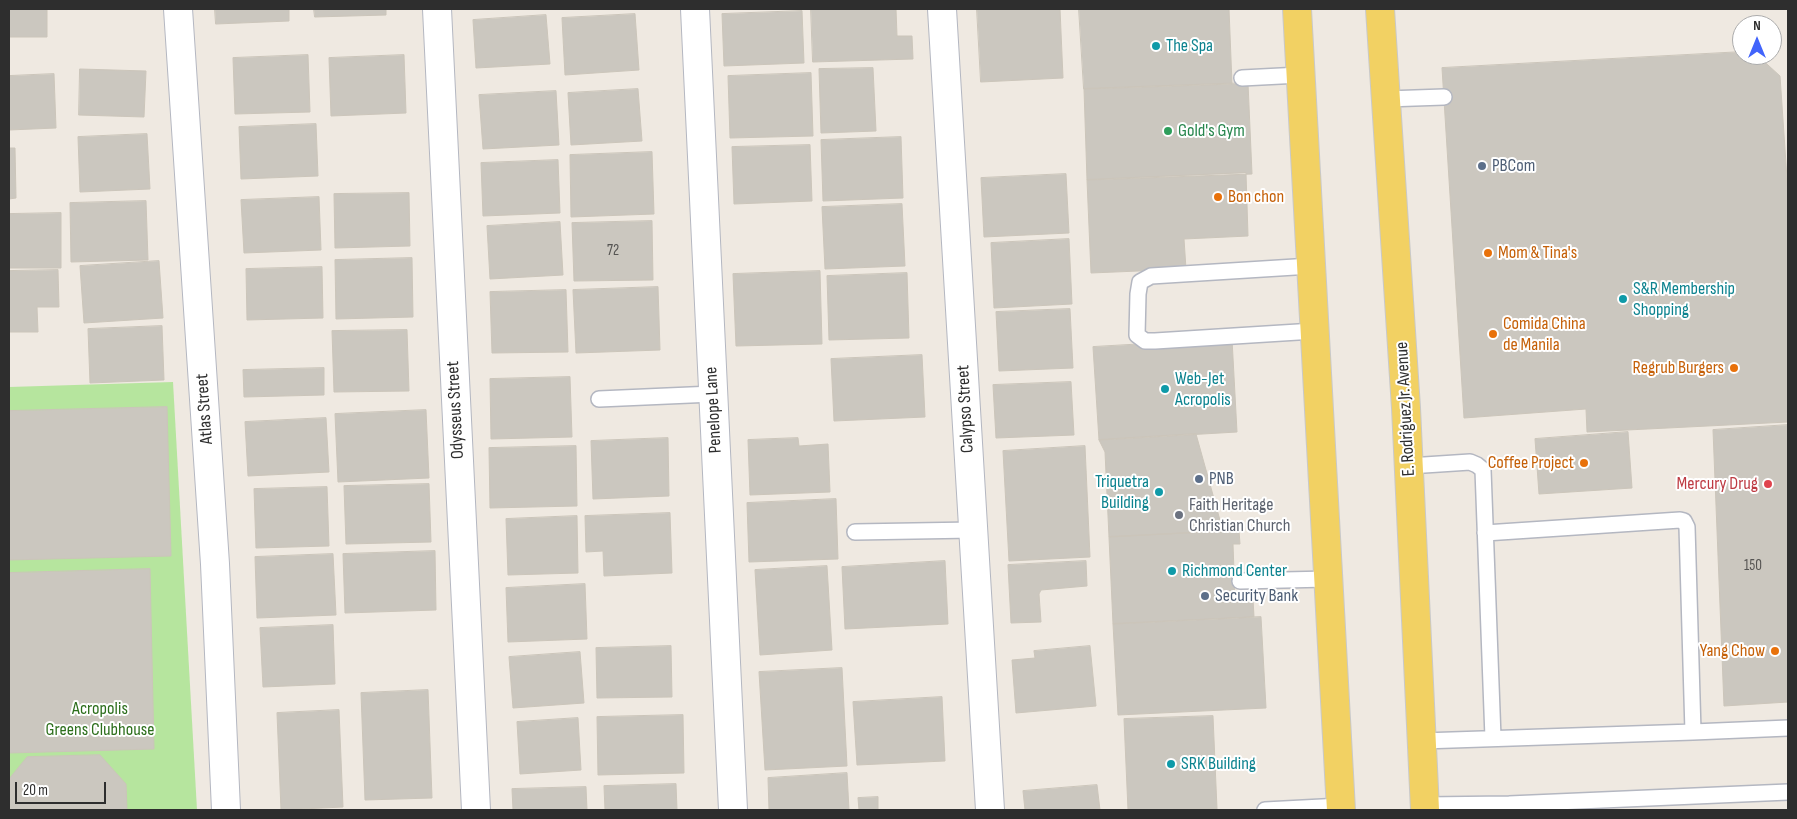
<!DOCTYPE html>
<style>
body{margin:0}
#map{position:relative;width:1797px;height:819px;overflow:hidden;background:#efe9e1;font-family:"Sofia Sans Condensed",sans-serif}
canvas{display:block}
.frame{position:absolute;inset:0;border:10px solid #2e2e2e;pointer-events:none}
.north{position:absolute;left:1732px;top:15px;width:50px;height:50px;box-sizing:border-box;background:#fff;border:1px solid #ababab;border-radius:50%;rotate:0deg;font-size:14px;font-weight:700;line-height:20px;text-align:center;color:#2e2e2e}
.north::after{content:'';display:block;margin:auto;width:18px;height:22px;background:#4264fb;clip-path:polygon(50% 0,100% 100%,50% 72%,0 100%)}
.scale{position:absolute;left:15px;top:782px;width:91px;height:22px;box-sizing:border-box;border:2px solid #2e2e2e;border-top:0;padding-left:6px;font-size:15px;line-height:18px;white-space:nowrap;color:#2e2e2e;-webkit-text-stroke:4px #fff;paint-order:stroke}
</style>
<div id="map">
<canvas width="1797" height="819"></canvas>
<div class="frame"></div>
<div class="north">N</div>
<div class="scale">20 m</div>
</div>
<script>
const ctx = document.querySelector('canvas').getContext('2d');
ctx.lineJoin = 'round';
function fill(path, color) { ctx.fillStyle = color; ctx.fill(path, 'evenodd'); }
function trace(path, color, width, dash) { ctx.strokeStyle = color; ctx.lineWidth = width; ctx.lineCap = dash ? 'butt' : 'round'; ctx.setLineDash(dash || []); ctx.stroke(path); }
function write(font, color, halo, rows, align = 'center') {
  ctx.font = font + ' "Sofia Sans Condensed",sans-serif'; ctx.lineWidth = 4; ctx.setLineDash([]); ctx.textBaseline = 'middle'; ctx.strokeStyle = halo; ctx.fillStyle = color; for (const [text, x, y, turn = 0] of rows) {
    ctx.save(); ctx.translate(x, y); ctx.rotate((+turn || 0) * Math.PI / 180); ctx.textAlign = isNaN(turn) ? turn : align; if (halo) ctx.strokeText(text, 0, 0); ctx.fillText(text, 0, 0); ctx.restore();
  }
}
const green = new Path2D(`
 M173,382L197,810H9V387Z`);
const building = new Path2D(`
 M9,9H47V37H9Z
 M215,9H289V21L216,24Z
 M314,9H386V15L315,17Z
 M811,9H896L897,36H912L913,59L813,62Z
 M977,9H1060L1063,78L981,82Z
 M1079,9H1229L1232,84L1084,89Z
 M802,11L804,63L724,66L722,14Z
 M635,14L639,70L565,75L562,18Z
 M546,15L550,64L476,68L473,20Z
 M1742,52V55H1757L1780,76L1788,193V422L1587,432L1586,409L1464,418L1442,68Z
 M308,55L310,112L235,114L233,58Z
 M404,55L406,113L331,116L329,58Z
 M873,68L876,131L821,133L819,69Z
 M80,69L146,71L144,117L79,115Z
 M811,73L813,136L730,138L728,76Z
 M54,74L56,128L9,130V76Z
 M1248,83L1252,174L1087,180L1084,89Z
 M638,89L642,141L571,145L568,93Z
 M556,91L559,145L483,149L479,95Z
 M316,124L318,176L241,179L239,127Z
 M147,134L150,189L80,192L78,137Z
 M901,137L903,198L823,201L821,140Z
 M810,145L812,201L734,204L732,147Z
 M9,148H15L16,198L9,199Z
 M652,152L654,214L571,217L570,155Z
 M558,160L560,213L483,216L481,163Z
 M1246,173L1248,236L1184,239L1186,269L1091,273L1087,180Z
 M1066,174L1069,233L984,237L981,178Z
 M409,193L410,246L335,248L334,194Z
 M319,197L321,250L244,253L241,200Z
 M146,201L148,260L71,262L70,203Z
 M902,204L905,266L825,269L822,207Z
 M61,213V268H9V214Z
 M652,221L653,280L574,281L572,223Z
 M560,222L563,275L490,279L487,226Z
 M1069,239L1072,304L994,308L991,243Z
 M412,258L413,317L336,319L335,260Z
 M159,261L163,318L84,323L80,266Z
 M322,267L323,318L247,320L246,269Z
 M58,270L59,307H37L38,332H9V271Z
 M820,271L822,344L736,346L733,274Z
 M907,273L909,338L829,340L827,276Z
 M658,287L660,350L576,353L573,290Z
 M566,290L568,352L492,353L490,292Z
 M1070,309L1073,368L999,371L996,312Z
 M162,326L164,380L90,383L88,329Z
 M407,330L409,391L334,392L332,331Z
 M1232,339L1237,432L1099,440L1093,347Z
 M922,355L925,417L834,421L831,359Z
 M324,368V395L244,397L243,370Z
 M570,377L572,437L491,439L490,379Z
 M1071,382L1074,435L996,438L993,385Z
 M167,407L171,556L9,560V411Z
 M426,410L429,478L338,482L335,414Z
 M326,418L329,472L248,476L245,422Z
 M1788,425V702L1724,706L1713,430Z
 M1628,432L1632,488L1539,494L1535,439Z
 M1196,434L1223,531L1109,537L1105,452L1099,440Z
 M668,438L669,496L593,499L591,441Z
 M798,438L799,446L828,444L830,492L750,495L748,440Z
 M576,446L577,506L490,508L489,448Z
 M1085,446L1090,557L1009,561L1003,451Z
 M429,484L431,542L346,544L344,486Z
 M327,487L329,546L256,548L254,489Z
 M836,499L838,559L749,562L747,503Z
 M670,513L672,573L604,576L603,551L586,552L585,516Z
 M577,516L578,573L508,575L506,519Z
 M1223,531H1239L1240,544H1233L1235,599H1253L1254,617L1113,624L1109,537Z
 M435,551L436,610L345,613L343,554Z
 M333,554L336,615L257,618L255,557Z
 M945,561L948,624L845,629L842,567Z
 M1086,561L1087,586L1041,590L1039,594L1041,622L1011,623L1008,565Z
 M827,566L832,650L760,655L755,570Z
 M150,569L154,749L9,753V573Z
 M585,584L587,639L508,642L506,588Z
 M1261,617L1266,708L1118,715L1113,624Z
 M333,625L335,684L263,687L260,628Z
 M671,646L672,697L597,698L596,648Z
 M1090,646L1096,706L1016,713L1012,660L1035,658L1034,651Z
 M580,652L584,703L513,708L509,657Z
 M842,668L847,766L765,770L759,672Z
 M428,690L432,798L365,800L361,693Z
 M942,697L945,761L857,765L853,702Z
 M339,710L343,807L281,810L277,713Z
 M683,715L684,773L598,775L597,717Z
 M1213,716L1217,809L1128,810L1124,719Z
 M578,718L581,770L520,774L517,722Z
 M100,755L126,784L127,810H9V779L27,757Z
 M847,773L849,810H769L768,778Z
 M676,784L677,810H605L604,786Z
 M1097,785L1100,810H1025L1023,791Z
 M586,787L587,810H513L512,789Z
 M878,797V810H859L858,798Z`);
const service = new Path2D(`
 M1242,78L1300,75
 M1386,99L1444,97
 M1311,266L1151,276L1140,282L1138,294L1137,335L1145,341H1155L1314,331
 M599,399L713,394
 M1409,466L1470,462L1477,465L1483,470L1493,738
 M855,532L973,530
 M1240,581L1328,579
 M1693,732L1788,728
 M1422,741L1693,732L1687,527L1684,521L1680,520L1485,533
 M1425,805L1509,804L1788,792
 M1265,810L1341,806`);
const minor = new Path2D(`
 M178,9L215,564L226,810
 M437,9L476,810
 M695,9L733,810
 M942,9L990,810`);
const primary = new Path2D(`
 M1297,9L1341,810
 M1380,9L1406,408L1425,810`);
const markers = [
 [1156,46,5,"#0f9aa8"],
 [1168,131,5,"#2e9e5b"],
 [1482,166,5,"#5c6f8a"],
 [1218,197,5,"#e8710a"],
 [1488,253,5,"#e8710a"],
 [1623,299,5,"#0f9aa8"],
 [1493,334,5,"#e8710a"],
 [1734,368,5,"#e8710a"],
 [1165,389,5,"#0f9aa8"],
 [1584,463,5,"#e8710a"],
 [1199,479,5,"#5c6f8a"],
 [1768,484,5,"#e0444e"],
 [1159,492,5,"#0f9aa8"],
 [1179,515,5,"#6b7280"],
 [1172,571,5,"#0f9aa8"],
 [1205,596,5,"#5c6f8a"],
 [1775,651,5,"#e8710a"],
 [1171,764,5,"#0f9aa8"]
];
const numberNames = [
 ["72",613,251],
 ["150",1753,566]
];
const cultureNames = [
 ["The Spa",1166,46],
 ["S&R Membership",1633,289],
 ["Shopping",1633,310],
 ["Web-Jet",1175,379],
 ["Acropolis",1175,400],
 ["Triquetra",1149,482,"right"],
 ["Building",1149,503,"right"],
 ["Richmond Center",1182,571],
 ["SRK Building",1181,764]
];
const leisureNames = [
 ["Gold's Gym",1178,131]
];
const serviceNames = [
 ["PBCom",1492,166],
 ["PNB",1209,479],
 ["Security Bank",1215,596]
];
const foodNames = [
 ["Bon chon",1228,197],
 ["Mom & Tina's",1498,253],
 ["Comida China",1503,324],
 ["de Manila",1503,345],
 ["Regrub Burgers",1724,368,"right"],
 ["Coffee Project",1574,463,"right"],
 ["Yang Chow",1765,651,"right"]
];
const streetNames = [
 ["Atlas Street",205,409,-94],
 ["Calypso Street",966,409,-93],
 ["E. Rodriguez Jr. Avenue",1406,409,-93],
 ["Odysseus Street",456,410,-93],
 ["Penelope Lane",714,410,-93]
];
const healthNames = [
 ["Mercury Drug",1758,484]
];
const worshipNames = [
 ["Faith Heritage",1189,505],
 ["Christian Church",1189,526]
];
const parkNames = [
 ["Acropolis",100,709],
 ["Greens Clubhouse",100,730]
];
fill(green, '#b6e59e');
fill(building, '#cbc7bf');
trace(building, '#cbc5ba', 1);
trace(service, '#b4b7c1', 18);
trace(minor, '#b4b7c1', 30);
trace(primary, '#c9c9c9', 30);
trace(service, '#fff', 15);
trace(minor, '#fff', 28);
trace(primary, '#f2d163', 28);
for (const [x, y, r, color] of markers) { const dot = new Path2D(); dot.arc(x, y, r, 0, 2 * Math.PI); ctx.fillStyle = color; ctx.fill(dot); trace(dot, '#fff', 2); }
write('15px', '#555452', null, numberNames);
write('18px', '#0d838f', '#fff', cultureNames, 'left');
write('18px', '#27864d', '#fff', leisureNames, 'left');
write('18px', '#4e5e75', '#fff', serviceNames, 'left');
write('18px', '#c56008', '#fff', foodNames, 'left');
write('18px', '#2e2e2e', '#fff', streetNames);
write('18px', '#be3a42', '#fff', healthNames, 'right');
write('18px', '#5b616d', '#fff', worshipNames, 'left');
write('18px', '#2c6e1b', '#fff', parkNames);
</script>
